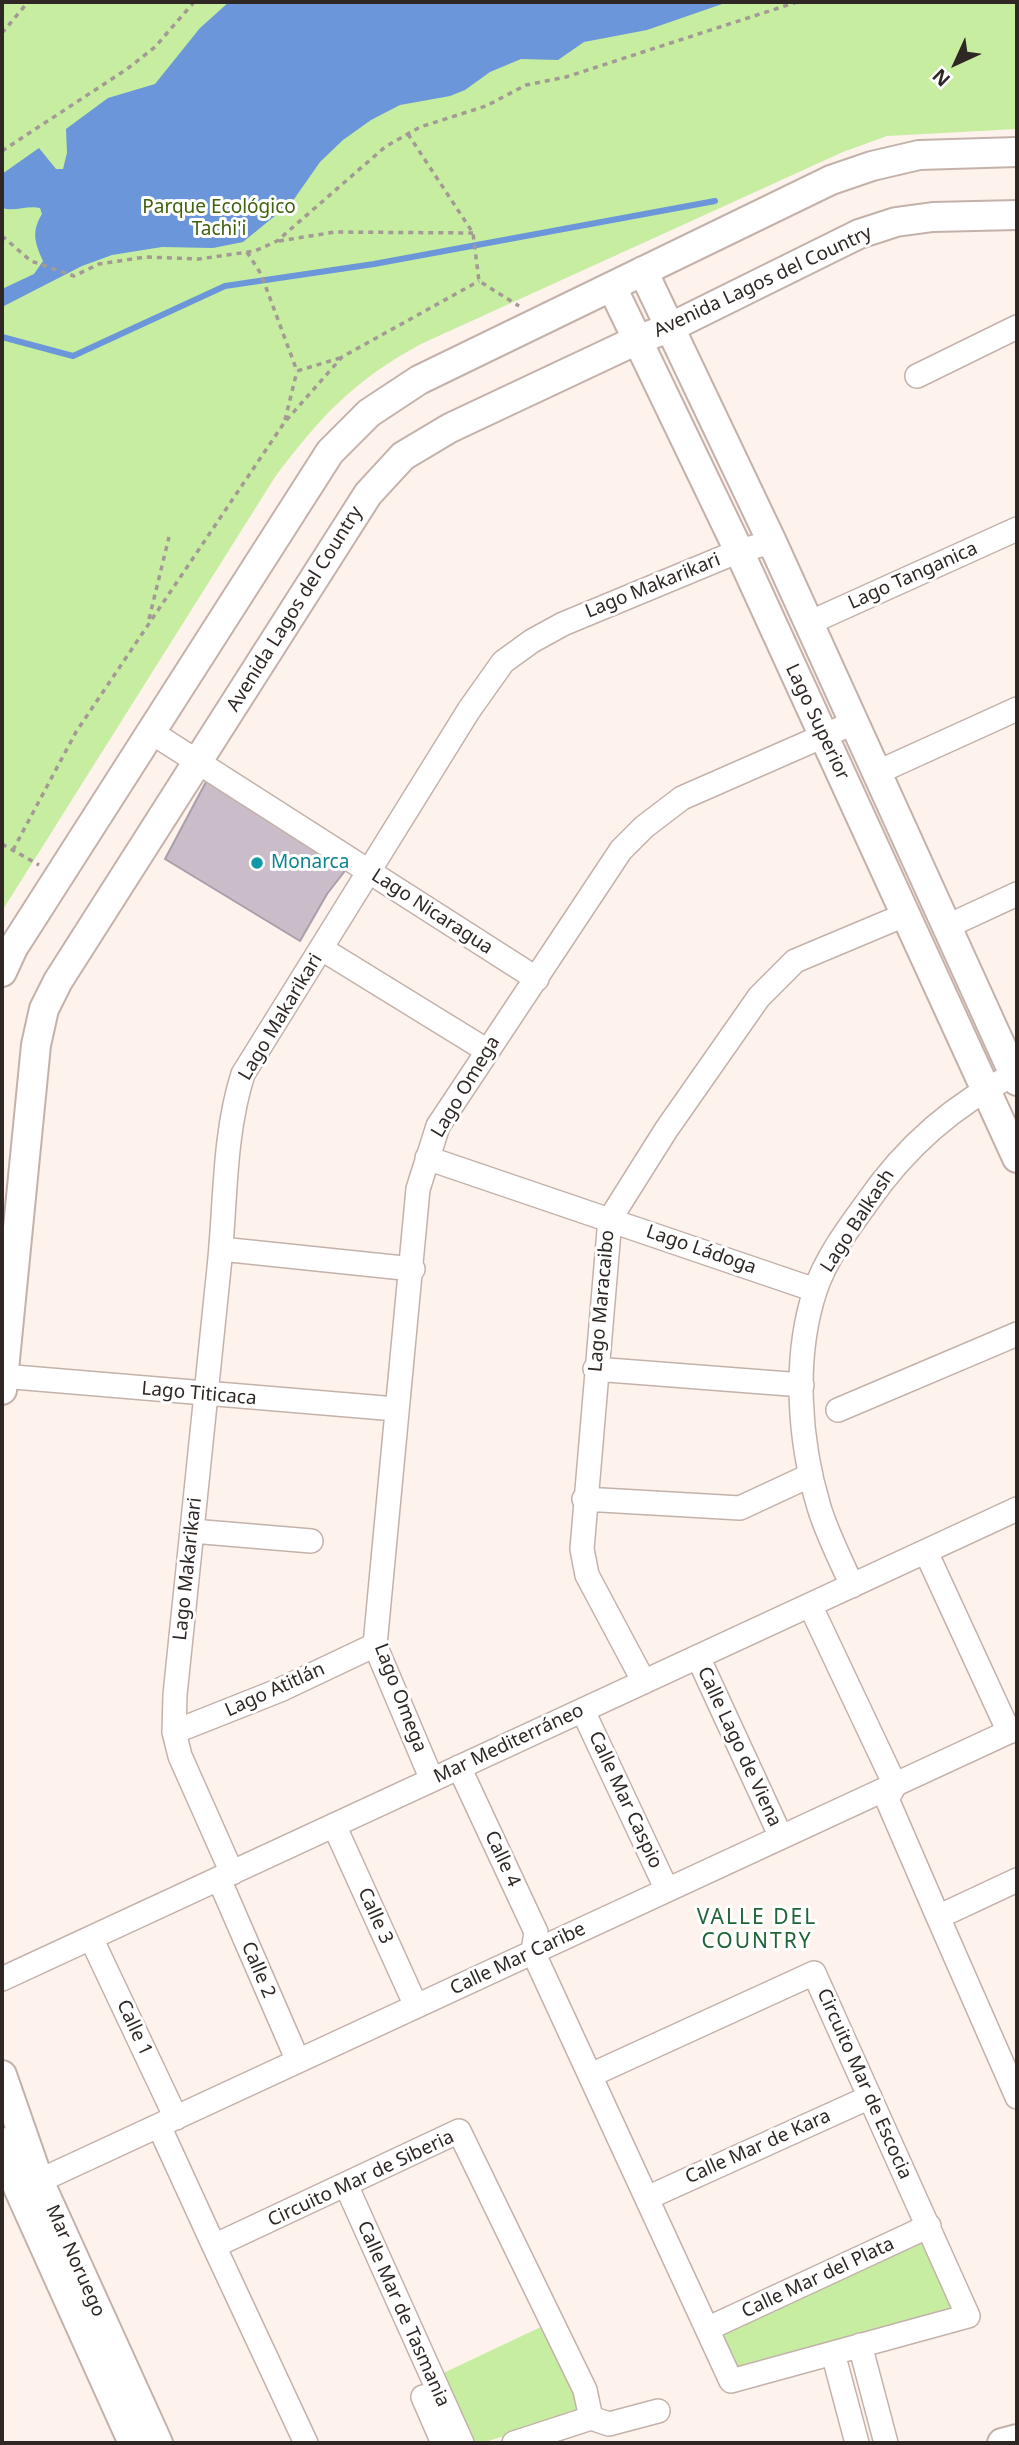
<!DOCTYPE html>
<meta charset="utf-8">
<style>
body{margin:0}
#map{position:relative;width:1019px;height:2445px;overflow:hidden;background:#fdf2ec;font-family:"Noto Sans",sans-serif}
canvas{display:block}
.frame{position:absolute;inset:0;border:4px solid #2e2724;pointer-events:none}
.north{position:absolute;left:921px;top:28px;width:70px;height:70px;-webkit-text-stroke:5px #fff;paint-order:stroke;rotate:225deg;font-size:19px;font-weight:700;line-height:28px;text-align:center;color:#2e2724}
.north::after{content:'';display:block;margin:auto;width:24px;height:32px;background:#2e2724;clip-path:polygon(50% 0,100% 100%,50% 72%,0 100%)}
</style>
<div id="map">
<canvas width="1019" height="2445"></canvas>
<div class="frame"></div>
<div class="north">N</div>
</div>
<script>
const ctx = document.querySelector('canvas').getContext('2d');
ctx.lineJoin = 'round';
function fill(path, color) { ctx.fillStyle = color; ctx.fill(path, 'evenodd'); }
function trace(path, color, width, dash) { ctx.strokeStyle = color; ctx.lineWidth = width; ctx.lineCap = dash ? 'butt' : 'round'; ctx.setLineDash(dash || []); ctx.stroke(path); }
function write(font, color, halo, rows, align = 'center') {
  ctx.font = font + ' "Noto Sans",sans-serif'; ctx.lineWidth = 6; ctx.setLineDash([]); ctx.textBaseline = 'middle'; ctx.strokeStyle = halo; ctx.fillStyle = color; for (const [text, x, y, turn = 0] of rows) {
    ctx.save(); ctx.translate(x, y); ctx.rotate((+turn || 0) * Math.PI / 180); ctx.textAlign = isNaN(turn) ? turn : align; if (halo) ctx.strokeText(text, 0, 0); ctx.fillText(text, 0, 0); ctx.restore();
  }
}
const green = new Path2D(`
 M2,2H1017V129L887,136L843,152L421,344C353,381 321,416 275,477L2,911Z
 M922,2216L964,2307L726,2375L701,2320Z
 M547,2324L582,2413L481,2443H465L433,2378Z`);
const water = new Path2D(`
 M229,2H728L647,30L584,42L558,60L521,59L490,72L465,90L450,96L400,105L371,120L343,140L320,162L292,202L243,242L213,248L162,247L112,255L82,266L2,307V289L34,274L43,261C35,243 31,232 42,214L40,208C27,205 15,212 2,208V174L39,148L56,169H63L67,153L66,129L108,98L155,84L200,28Z`);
const stream = new Path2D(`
 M2,337L73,356L225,286L374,264L715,201`);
const building = new Path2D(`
 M207,780L348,867L327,894L300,941L165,859Z`);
const path = new Path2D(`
 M2,33L28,2
 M408,134L473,233L479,281L519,306
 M2,151L127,69L155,47L194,2
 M2,236L31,261L74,276L99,264L146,257L199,259L255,251L277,241L385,147L420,127L486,106L526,85L566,77L797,2
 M279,241L335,232L473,233
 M247,252L261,274L297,371L340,358
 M285,420L297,371
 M149,619L169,537
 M2,844L39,865
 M13,850L76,732L284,423L342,357L479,281`);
const minor = new Path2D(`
 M917,376L1017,327
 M809,623L1017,529
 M151,732L537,979
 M876,773L1017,709
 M948,926L1017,894
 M322,949L486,1050
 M427,1158L815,1290
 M221,1249L413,1269
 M595,1369L802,1385
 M2,1376L396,1409
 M838,1410L1017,1334
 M584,1499L740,1508L811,1475
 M192,1531L311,1541
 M926,1552L1009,1732
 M852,1586C841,1560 827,1534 819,1507C799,1441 793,1358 815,1291C825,1260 847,1230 866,1204C905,1147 955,1103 1017,1073
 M810,1605L895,1785L887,1799L938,1917
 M698,1657L781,1837
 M644,1682L587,1575L582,1549L610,1219L666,1130L759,997L795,961L907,914
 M583,1711L667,1890
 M174,1732L280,1690L375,1645
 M459,1767L536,1932L533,1952L731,2381L968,2316L814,1973L591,2075
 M432,1780L375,1645L418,1189L438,1126L621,850L644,827L682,798L853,723
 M334,1825L416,2006
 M232,1873L180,1756L174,1732L175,1695C190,1553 204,1410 219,1268C226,1203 223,1137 243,1074L469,710L503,662L532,641L563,624L739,551L772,542
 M219,1879L298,2061
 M1017,1880L938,1917L1017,2097
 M91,1938L176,2118
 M2,1979L1017,1509
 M159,2126L214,2246
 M346,2185L462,2443
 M26,2187L1017,1728
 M647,2198L870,2097
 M707,2329L929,2226
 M860,2345L886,2443
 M833,2353L857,2443
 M423,2397L443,2443
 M591,2418L609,2424L658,2411
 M306,2443L214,2246L459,2131L585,2390L591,2418L514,2443`);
const tertiary = new Path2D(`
 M643,271L772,542L1017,1081
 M612,287L739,551L1017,1158
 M2,972L13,948L330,452L369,413L419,380L831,180L872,166L919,155L1017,152
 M2,1390L36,1045L44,1009L58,981L368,494L403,456L450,428L637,340L669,328L859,234L896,222L933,217L1017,215
 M2,2075L39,2181L158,2443
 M2,2142L19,2190L133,2443
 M1002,2443L1017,2439`);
const markers = [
 [257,863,7,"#0f9aa8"]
];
const parkNames = [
 ["Parque Ecológico",219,208],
 ["Tachi'i",219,230]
];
const streetNames = [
 ["Avenida Lagos del Country",763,282,-25],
 ["Lago Tanganica",913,576,-24],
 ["Lago Makarikari",653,586,-22],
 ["Avenida Lagos del Country",295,609,-58],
 ["Lago Superior",817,722,65],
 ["Lago Nicaragua",432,912,33],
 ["Lago Makarikari",281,1017,-59],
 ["Lago Omega",466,1087,-59],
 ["Lago Balkash",858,1221,-57],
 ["Lago Ládoga",701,1250,19],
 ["Lago Maracaibo",602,1301,-85],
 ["Lago Titicaca",199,1394,5],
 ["Lago Makarikari",188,1569,-84],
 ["Lago Atitlán",275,1690,-24],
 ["Lago Omega",400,1698,69],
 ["Mar Mediterráneo",509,1744,-25],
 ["Calle Lago de Viena",739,1747,65],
 ["Calle Mar Caspio",625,1800,65],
 ["Calle 4",502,1859,65],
 ["Calle 3",375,1916,66],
 ["Calle Mar Caribe",518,1959,-25],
 ["Calle 2",258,1970,67],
 ["Calle 1",134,2028,65],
 ["Circuito Mar de Escocia",864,2084,66],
 ["Calle Mar de Kara",758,2147,-24],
 ["Circuito Mar de Siberia",361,2179,-25],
 ["Mar Noruego",75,2261,66],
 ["Calle Mar del Plata",818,2278,-25],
 ["Calle Mar de Tasmania",403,2314,66]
];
const cultureNames = [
 ["Monarca",271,863]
];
const neighbourhoodNames = [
 ["VALLE DEL",757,1918],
 ["COUNTRY",757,1942]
];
fill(green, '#c6eda0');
fill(water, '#6b96da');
trace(stream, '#6b96da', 6);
fill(building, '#cabdc9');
trace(building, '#ab9da9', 2);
trace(minor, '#c4b2aa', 26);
trace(tertiary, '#c4b2aa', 32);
trace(path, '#a39995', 3.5, [5, 5]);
trace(minor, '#fff', 23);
trace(tertiary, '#fff', 28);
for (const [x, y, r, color] of markers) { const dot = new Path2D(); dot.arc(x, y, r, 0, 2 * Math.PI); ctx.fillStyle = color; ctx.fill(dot); trace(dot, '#fff', 2.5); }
write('19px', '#40610d', '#fff', parkNames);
write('19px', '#2e2724', '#fff', streetNames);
write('19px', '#0d838f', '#fff', cultureNames, 'left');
ctx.letterSpacing = '2px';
write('21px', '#206437', '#fff', neighbourhoodNames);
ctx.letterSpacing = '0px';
</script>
